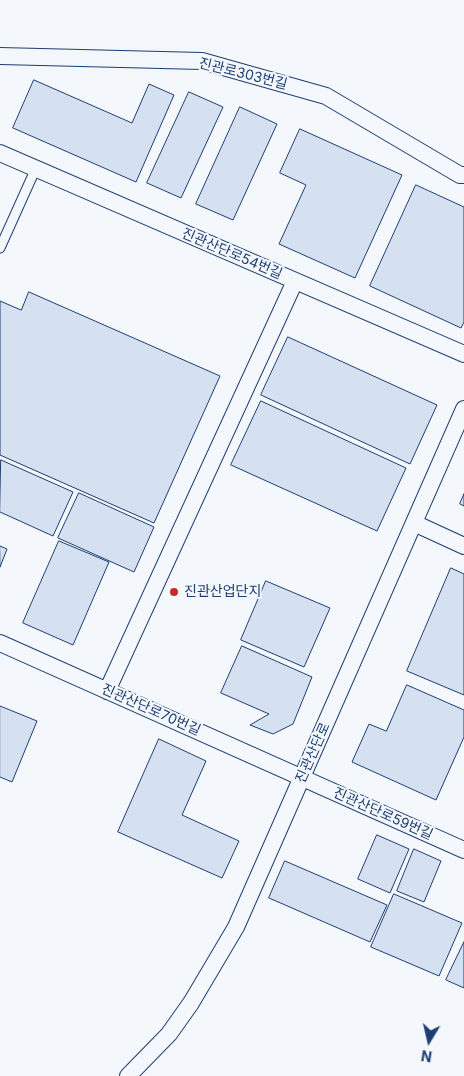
<!DOCTYPE html>
<meta charset="utf-8">
<style>
body{margin:0}
#map{position:relative;width:464px;height:1076px;overflow:hidden;background:#f4f7fb;font-family:Inter,sans-serif}
canvas{display:block}
.north{position:absolute;left:404px;top:1016px;width:50px;height:50px;-webkit-text-stroke:4px #f4f7fb;paint-order:stroke;rotate:189deg;font-size:14px;font-weight:700;line-height:20px;text-align:center;color:#1d3f73}
.north::after{content:'';display:block;margin:auto;width:18px;height:22px;background:#1d3f73;clip-path:polygon(50% 0,100% 100%,50% 72%,0 100%)}
</style>
<div id="map">
<canvas width="464" height="1076"></canvas>
<div class="north">N</div>
</div>
<script>
const ctx = document.querySelector('canvas').getContext('2d');
ctx.lineJoin = 'round';
function fill(path, color) { ctx.fillStyle = color; ctx.fill(path, 'evenodd'); }
function trace(path, color, width, dash) { ctx.strokeStyle = color; ctx.lineWidth = width; ctx.lineCap = dash ? 'butt' : 'round'; ctx.setLineDash(dash || []); ctx.stroke(path); }
function write(font, color, halo, rows, align = 'center') {
  ctx.font = font + ' Inter,"Noto Sans KR",sans-serif'; ctx.lineWidth = 4; ctx.setLineDash([]); ctx.textBaseline = 'middle'; ctx.strokeStyle = halo; ctx.fillStyle = color; for (const [text, x, y, turn = 0] of rows) {
    ctx.save(); ctx.translate(x, y); ctx.rotate((+turn || 0) * Math.PI / 180); ctx.textAlign = isNaN(turn) ? turn : align; if (halo) ctx.strokeText(text, 0, 0); ctx.fillText(text, 0, 0); ctx.restore();
  }
}
const building = new Path2D(`
 M34,80L132,123L149,84L174,95L136,182L13,128Z
 M189,92L223,107L181,198L147,183Z
 M240,107L277,124L233,220L196,204Z
 M300,129L402,175L355,278L279,244L306,185L280,173Z
 M416,185L464,207V322L461,328L370,286Z
 M29,292L220,376L154,523L0,455V301L21,310Z
 M288,337L437,405L410,464L261,395Z
 M261,401L406,468L377,531L231,465Z
 M1,460L73,492L53,536L0,512Z
 M79,493L154,527L134,572L58,538Z
 M464,494V506L460,504Z
 M59,541L109,562L73,645L23,623Z
 M0,546L7,549L0,567Z
 M451,568L464,574V695L407,671Z
 M266,581L330,608L304,667L241,640Z
 M242,646L312,677L293,724L273,734L250,725L269,714L221,693Z
 M407,685L464,710V737L436,800L352,762L369,724L386,731Z
 M0,706L37,721L12,782L0,777Z
 M159,739L206,761L182,815L239,841L222,878L118,832Z
 M377,835L409,849L390,893L358,879Z
 M414,849L441,861L424,902L397,891Z
 M285,861L387,905L370,942L269,898Z
 M394,894L462,923L439,976L371,947Z
 M464,942V988L446,980Z`);
const lane = new Path2D(`
 M0,248L36,168`);
const street = new Path2D(`
 M0,56L202,61L326,96L460,175H464
 M0,153L464,354
 M414,523L464,546
 M0,643L464,850
 M107,691L295,281
 M128,1076L169,1034L191,1003L236,927L464,409`);
const markers = [
 [174,592,5,"#c62828"]
];
const streetNames = [
 ["진관로303번길",243,74,14],
 ["진관산단로54번길",232,254,23],
 ["진관산단로70번길",151,710,24],
 ["진관산단로",313,753,-66],
 ["진관산단로59번길",383,814,24]
];
const poiNames = [
 ["진관산업단지",184,592]
];
fill(building, '#d5e0f0');
trace(building, '#1d3f73', 1);
trace(lane, '#1d3f73', 11);
trace(street, '#1d3f73', 18);
trace(lane, '#f4f7fb', 9);
trace(street, '#f4f7fb', 16);
for (const [x, y, r, color] of markers) { const dot = new Path2D(); dot.arc(x, y, r, 0, 2 * Math.PI); ctx.fillStyle = color; ctx.fill(dot); trace(dot, '#f4f7fb', 2); }
write('14px', '#1d3f73', '#f4f7fb', streetNames);
write('14px', '#1d3f73', '#f4f7fb', poiNames, 'left');
</script>
